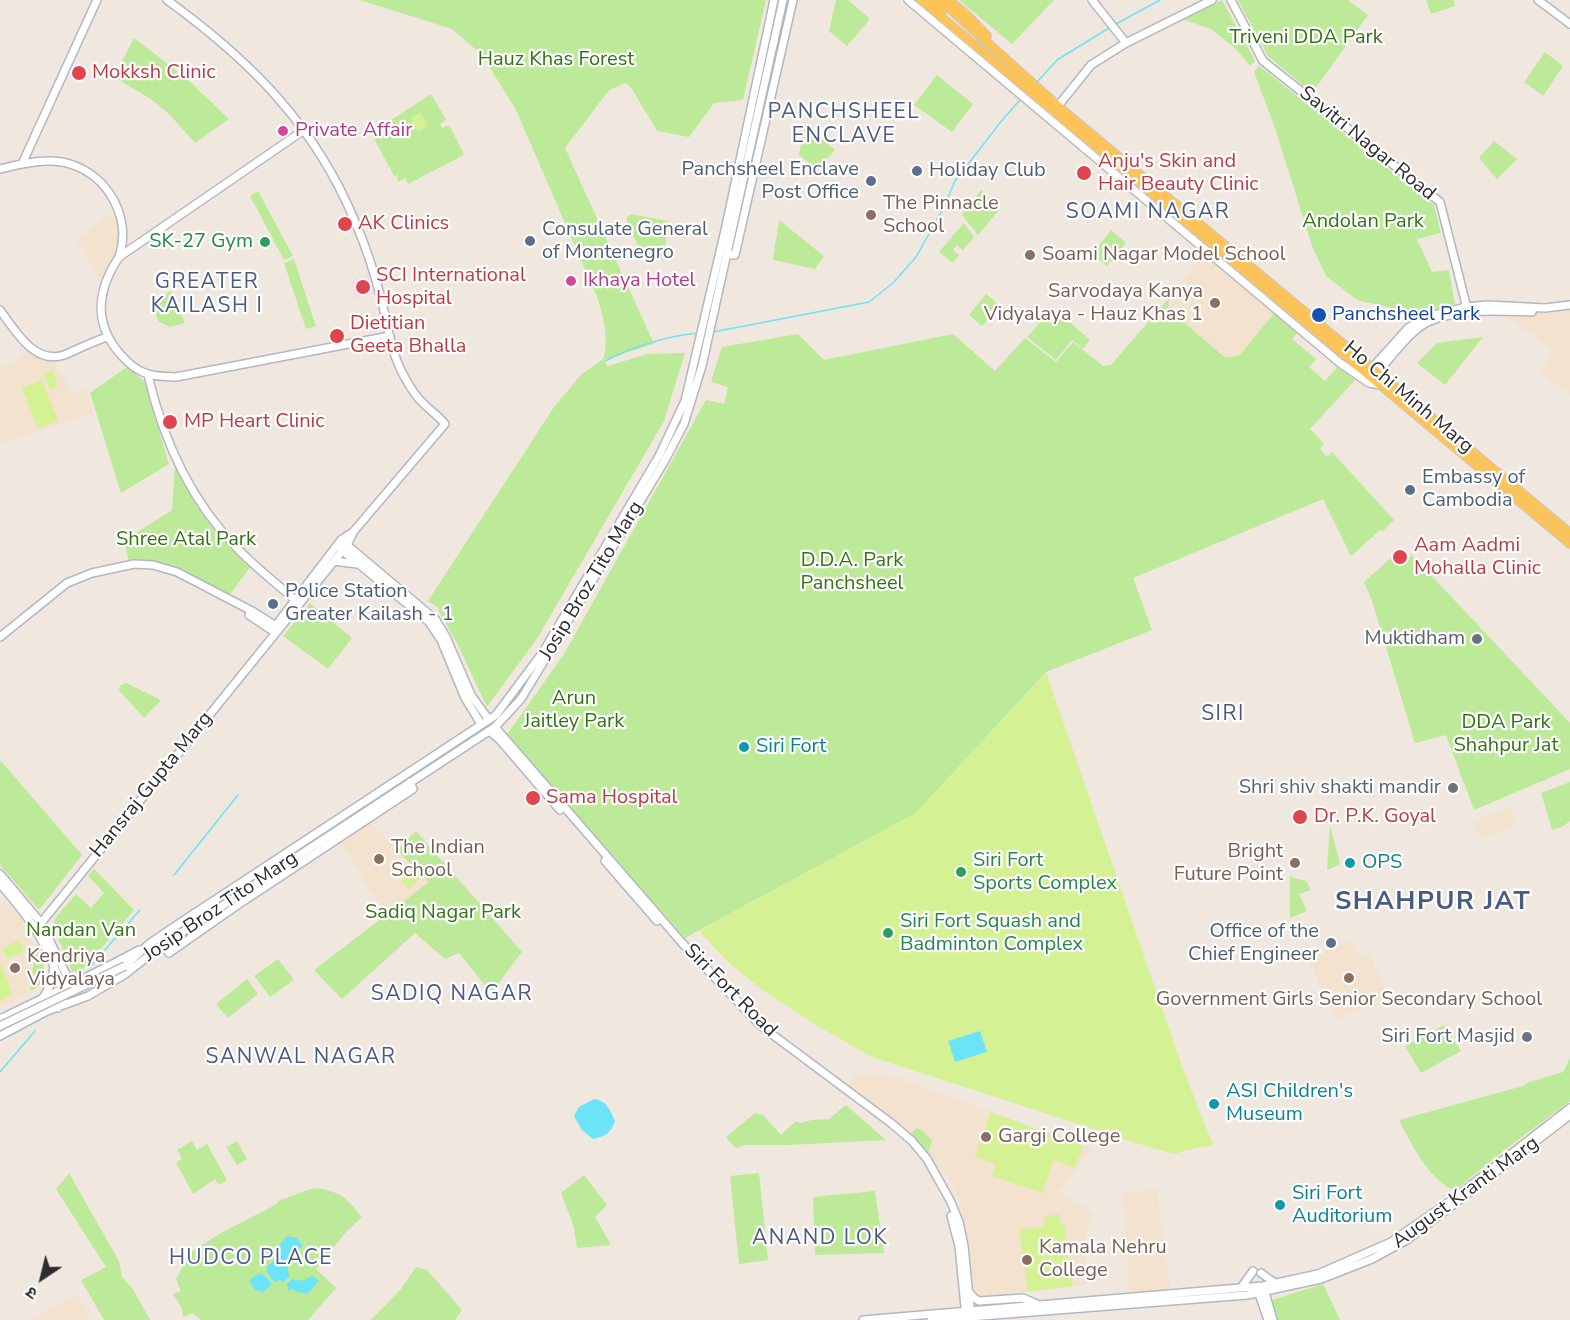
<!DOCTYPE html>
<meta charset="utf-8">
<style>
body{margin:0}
#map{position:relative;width:1570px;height:1320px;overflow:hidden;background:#f0e7df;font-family:"Nunito Sans","Noto Sans Devanagari",sans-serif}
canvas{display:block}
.north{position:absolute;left:12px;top:1248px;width:60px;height:60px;-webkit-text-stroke:4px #fff;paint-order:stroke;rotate:215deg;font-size:16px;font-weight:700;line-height:24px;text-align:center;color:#2d2d2d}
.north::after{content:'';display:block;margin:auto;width:21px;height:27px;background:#2d2d2d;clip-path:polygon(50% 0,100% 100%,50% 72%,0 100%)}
</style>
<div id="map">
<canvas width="1570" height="1320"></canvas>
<div class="north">उ</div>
</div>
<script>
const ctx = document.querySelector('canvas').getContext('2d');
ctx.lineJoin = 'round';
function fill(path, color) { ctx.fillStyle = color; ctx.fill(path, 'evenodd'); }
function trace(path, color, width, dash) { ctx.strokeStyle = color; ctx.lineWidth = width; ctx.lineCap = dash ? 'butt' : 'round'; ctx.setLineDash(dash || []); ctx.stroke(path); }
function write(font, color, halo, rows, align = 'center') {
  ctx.font = font + ' "Nunito Sans",sans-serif'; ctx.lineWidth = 4.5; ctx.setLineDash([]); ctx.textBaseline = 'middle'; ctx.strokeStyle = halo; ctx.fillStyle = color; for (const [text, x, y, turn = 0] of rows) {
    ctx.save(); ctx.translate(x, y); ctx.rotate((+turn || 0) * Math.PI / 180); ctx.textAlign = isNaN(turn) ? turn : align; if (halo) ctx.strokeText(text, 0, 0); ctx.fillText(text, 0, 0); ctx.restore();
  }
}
const education = new Path2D(`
 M114,212L119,230V243L101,280L76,239Z
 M1203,255L1274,313L1240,355L1227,358L1168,309L1169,298Z
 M1570,310V395L1540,372L1554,351L1505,315Z
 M27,351L53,362L74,393L84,387L94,413L0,444V367L16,362L23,352Z
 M1510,806L1516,824L1481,840L1472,822Z
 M369,822L430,882L387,914L361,878L364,875L339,843Z
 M3,900L21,919L33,942L28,994L0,1009V901Z
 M1352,940L1360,958L1369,954L1388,996L1337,1020L1309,960Z
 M887,1074L1092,1149L1058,1192L1095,1213L1085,1235V1285L975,1297L959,1200L950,1181L911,1133L848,1085L856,1075Z
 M1157,1189L1170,1291L1129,1292L1123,1193Z
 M77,1295L91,1320H31Z`);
const medical = new Path2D(`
 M370,274L376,293L356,299L350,281Z`);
const green = new Path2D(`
 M360,0H766L743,100L714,103L689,137L657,131L632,89L626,83L609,90L565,148L654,344L603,360L608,366L647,354L685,353L664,421L538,637L487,707L457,643L438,610L439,608L428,601L554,407L581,375L603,359C610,341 603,315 597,297L516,110L482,55L452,29Z
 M836,0H848L870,19L847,46L829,31Z
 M959,0H1054L1012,44Z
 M1222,0L1255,61L1250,66L1236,49L1211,29L1182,19Z
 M1238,0H1348L1368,15L1312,93L1268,56Z
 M1426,0H1453L1455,6L1431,14Z
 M134,38L185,77L229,119L195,143L170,115L151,99L114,77Z
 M1545,52L1563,66L1543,96L1524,82Z
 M1259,66L1434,205L1441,233L1417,239L1432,272L1449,270L1455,306L1416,314L1357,300L1326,276L1312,246L1275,128L1254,72Z
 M937,75L973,104L952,132L914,105Z
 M431,94L446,120L440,124L442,128L449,125L464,155L408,184L405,178L398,182L397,175L394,176L371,133Z
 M805,124L835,150L817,170L799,155Z
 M1494,141L1517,159L1497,179L1479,158Z
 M981,190L1000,209L978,235L962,215Z
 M258,191L293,256L284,260L250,196Z
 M631,214L667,221L669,224L662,260L642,255L627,221V217Z
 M779,220L824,256L815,269L773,260Z
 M964,223L974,237L963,250L957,245L953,250L959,255L953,263L939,252Z
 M1111,230L1126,243L1107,266L1092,254Z
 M294,259L314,321L316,326L306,329L284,263Z
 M171,291L185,323L170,327L159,322L155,312L159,298Z
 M986,294L1000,306L982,326L969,315Z
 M1169,298L1168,309L1226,358L1240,355L1274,313L1298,332L1292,339L1316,359L1309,367L1325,381L1338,366L1355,380L1310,429L1324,444L1320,449L1327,457L1332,452L1394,520L1383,531L1380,530L1351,556L1323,499L1133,578L1152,630L1046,672L916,813L685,938L506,736L564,654L706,400L724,404L728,387L711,382L722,347L798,334L824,360L953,334L995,371L1025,338L1056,362L1073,342L1103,366L1111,365Z
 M1053,308L1090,340L1083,349L1072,340L1056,360L1027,337Z
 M1483,337L1445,385L1417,363L1437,343Z
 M127,367L144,381L169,464L121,493L90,393Z
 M175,465L205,515L252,565L228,597L165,565L129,563L126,547L133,535L172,510Z
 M1412,555L1570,723V769L1474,810L1446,735L1415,743L1372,601L1364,582L1393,556L1401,564Z
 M310,603L352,638L328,669L283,636Z
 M126,683L161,700L144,718L119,690L120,686Z
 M0,760L82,855L39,910L0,865Z
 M1570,782V821L1562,827L1552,830L1541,793Z
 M1330,825L1340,864L1327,870Z
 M416,831L522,952L491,993L459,953L445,959L415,933L342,999L314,970L429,882L397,850Z
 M94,869L134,910L80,973L72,971L53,927L56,917L76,894L91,908L104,893L88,876Z
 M1290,877L1306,881L1311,890L1299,894L1307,911L1290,918Z
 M36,944C43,961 53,982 30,991Z
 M278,959L294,980L270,997L254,976Z
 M247,979L258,994L228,1018L216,1004Z
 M1444,1025L1461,1051L1421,1073L1405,1046Z
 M1570,1058V1101L1506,1149L1455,1190C1432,1184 1409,1141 1399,1120L1523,1086L1526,1083L1563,1072Z
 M846,1105L886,1140L789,1145H746L736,1148L726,1137L755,1113L763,1115L781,1135L796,1121L800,1123L812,1120L829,1119Z
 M917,1128L923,1131L932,1141L928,1154L911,1133Z
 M192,1141L197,1150L207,1144L227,1180L219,1185L215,1179L193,1194L176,1163L182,1159L177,1150Z
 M237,1141L247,1159L237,1165L226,1147Z
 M69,1173L119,1261L122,1277L133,1289L150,1320H104L81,1280L106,1267L56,1189Z
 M759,1173L768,1260L739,1264L730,1176Z
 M584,1175L607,1205L595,1217L611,1245L577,1248L573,1224L561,1193Z
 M314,1188C340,1191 346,1197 362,1217L347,1231L316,1269L336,1288L308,1320H201L193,1313L183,1317L182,1308L173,1294L181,1291L176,1279L191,1252L221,1233L275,1205L280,1200Z
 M875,1191L884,1253L815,1255L813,1197Z
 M416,1267L427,1270L462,1310L455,1320H371L401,1289Z
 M1323,1284L1340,1320H1275L1270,1303L1272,1300Z`);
const pitch = new Path2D(`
 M421,112L428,126L418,132L410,118Z
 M52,370L58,386L50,390L44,374Z
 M42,380L58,421L38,428L22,388Z
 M1046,672L1183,1069L1213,1145L1183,1151L1175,1154L1155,1149L872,1057L816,1025L764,991L729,963L699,931L916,813Z
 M413,869L421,877L409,889L401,881Z
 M19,940L25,950L7,959L2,949Z
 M0,962L13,994L0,1001Z
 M991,1112L1083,1146L1074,1168L1054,1160L1042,1193L992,1176L996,1164L975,1157Z
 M1059,1214L1060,1224H1064L1073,1286L1028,1292L1019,1230L1045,1226L1044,1217Z`);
const water = new Path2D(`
 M980,1031L987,1052L955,1062L948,1041Z
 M594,1099C606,1100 611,1111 615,1121C610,1134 606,1136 593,1139L582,1130L574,1116L579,1107Z
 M287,1236L297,1238L303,1247C291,1251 283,1265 290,1276L282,1283L280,1280L274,1282L266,1271L268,1270L266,1268L275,1260L281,1243Z
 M259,1273L261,1275L263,1274L272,1284L262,1293L259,1290L256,1291L249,1281Z
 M313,1276L319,1281L308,1293H301V1289L299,1293L291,1289L288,1291L287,1289L289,1287L286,1284L293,1279L296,1281L297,1279L302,1281Z`);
const stream = new Path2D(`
 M1116,24L1160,0
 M1037,82L1057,60L1109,28
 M713,332L869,302L893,283L916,257L943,209L955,181L1003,119L1021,99
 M605,361C635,346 666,336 699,333
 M174,875L238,795
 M89,968L140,910
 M0,1072L35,1031`);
const secondary = new Path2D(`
 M908,0L1340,363L1369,383L1380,385
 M1092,0L1126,43
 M1231,0L1263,61L1440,202L1468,312
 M1538,0L1570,24
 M1058,106L1091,65L1126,43L1212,0
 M304,130L119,257C97,290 93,324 121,355C128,363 137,371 148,374C156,377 167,376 176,377L390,336
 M22,164L97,0
 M0,169C21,164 48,157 70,164C109,176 132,219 119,257
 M728,255H735L793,0
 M0,310C15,330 34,365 64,355C78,349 92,342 107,337
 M1372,368L1408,328L1422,318L1466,307L1488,305L1545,308L1570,305
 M1378,372C1391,357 1412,328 1430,321C1462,308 1498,311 1532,312
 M148,375C163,440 190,500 237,548C255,567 276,583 295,600
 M341,540L436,620L446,637L471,695L489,720
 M337,546L429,622L441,640L465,698L481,724
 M334,561L357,564
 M249,615L276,633
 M273,629L341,540L353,532
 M0,637L67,583L92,573L134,564L153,565L177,572L252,611L279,628
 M495,727L683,944L761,1026L891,1123L912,1141L927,1159L951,1202L959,1222L964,1246L971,1317
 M489,731L499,739L560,810
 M605,861L657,921
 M0,874L41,923L66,974L68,990L58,1008
 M0,884C32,920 46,942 62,987
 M35,926L41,923L347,545L354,531L445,424C439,416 429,410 422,402C414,395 409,385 404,376C391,353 388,327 382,302C375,275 367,249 356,224C316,126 251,61 167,0
 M164,944L169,953L242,902L413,789L410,782
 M125,966L149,944L180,923L496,715L543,652L659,456L685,401L726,226L774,0
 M43,998L52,982L54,966
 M0,1019C47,996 93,975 139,950
 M0,1036L47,1011L88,996L124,975L164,944L495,727L521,699L664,462L684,424L702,366L783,0
 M951,1216L959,1246L966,1317
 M1261,1273L1276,1284
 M1241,1288L1253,1271
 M1264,1289L1273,1320
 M1258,1291L1268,1320
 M969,1292L974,1298L979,1301L1023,1298L1037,1304
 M863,1320L1263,1286L1318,1274L1391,1242L1452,1200L1570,1108
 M931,1320L1247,1295L1321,1279L1372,1259L1407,1240L1570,1115`);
const primary = new Path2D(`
 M921,0L1570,544
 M930,0L942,11
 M940,0L1058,106L1570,533
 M949,0L967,15L987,36`);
const secondaryBridge = new Path2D(`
 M0,1026L125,966`);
const markers = [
 [79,73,8,"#e0444e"],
 [283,131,6,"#d1479c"],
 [917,171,6,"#5c6f8a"],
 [1084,173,8,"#e0444e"],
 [871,181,6,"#5c6f8a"],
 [871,215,6,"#8d6e63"],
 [345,224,8,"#e0444e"],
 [530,241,6,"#5c6f8a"],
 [265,242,6,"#2e9e5b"],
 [1030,255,6,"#8d6e63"],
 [571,281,6,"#d1479c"],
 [363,287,8,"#e0444e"],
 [1215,303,6,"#8d6e63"],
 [1319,315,8,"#1a4fb4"],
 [337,336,8,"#e0444e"],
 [170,422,8,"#e0444e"],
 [1410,490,6,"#5c6f8a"],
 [1400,557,8,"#e0444e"],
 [273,604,6,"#5c6f8a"],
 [1477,639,6,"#6b7280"],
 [744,747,6,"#0f9aa8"],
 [1453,788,6,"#6b7280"],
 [533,798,8,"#e0444e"],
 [1300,817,8,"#e0444e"],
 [379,859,6,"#8d6e63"],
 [1295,863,6,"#8d6e63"],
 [1350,863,6,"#0f9aa8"],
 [961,872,6,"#2e9e5b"],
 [888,933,6,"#2e9e5b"],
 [1331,943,6,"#5c6f8a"],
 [15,968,6,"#8d6e63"],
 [1349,978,6,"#8d6e63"],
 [1527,1037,6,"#6b7280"],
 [1214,1104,6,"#0f9aa8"],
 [986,1137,6,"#8d6e63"],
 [1280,1205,6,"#0f9aa8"],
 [1027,1260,6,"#8d6e63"]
];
const parkNames = [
 ["Triveni DDA Park",1306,38],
 ["Hauz Khas Forest",556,60],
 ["Andolan Park",1363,222],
 ["Shree Atal Park",186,540],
 ["D.D.A. Park",852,561],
 ["Panchsheel",852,584],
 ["Arun",574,699],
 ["Jaitley Park",574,722],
 ["DDA Park",1506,723],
 ["Shahpur Jat",1506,746],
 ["Sadiq Nagar Park",443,913],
 ["Nandan Van",81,931]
];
const healthNames = [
 ["Mokksh Clinic",92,73],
 ["Anju's Skin and",1098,162],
 ["Hair Beauty Clinic",1098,185],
 ["AK Clinics",358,224],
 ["SCI International",376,276],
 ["Hospital",376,299],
 ["Dietitian",350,324],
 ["Geeta Bhalla",350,347],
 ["MP Heart Clinic",184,422],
 ["Aam Aadmi",1414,546],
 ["Mohalla Clinic",1414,569],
 ["Sama Hospital",546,798],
 ["Dr. P.K. Goyal",1314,817]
];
const hotelNames = [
 ["Private Affair",295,131],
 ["Ikhaya Hotel",583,281]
];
const streetNames = [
 ["Savitri Nagar Road",1367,144,39],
 ["Ho Chi Minh Marg",1408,398,40],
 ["Josip Broz Tito Marg",592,581,-59],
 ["Hansraj Gupta Marg",152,785,-51],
 ["Josip Broz Tito Marg",221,907,-34],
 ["Siri Fort Road",730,991,45],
 ["August Kranti Marg",1466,1193,-36]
];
const serviceNames = [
 ["Panchsheel Enclave",859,170,"right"],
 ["Post Office",859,193,"right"],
 ["Holiday Club",929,171],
 ["Consulate General",542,230],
 ["of Montenegro",542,253],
 ["Embassy of",1422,478],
 ["Cambodia",1422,501],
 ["Police Station",285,592],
 ["Greater Kailash - 1",285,615],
 ["Office of the",1319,932,"right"],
 ["Chief Engineer",1319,955,"right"]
];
const educationNames = [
 ["The Pinnacle",883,204],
 ["School",883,227],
 ["Soami Nagar Model School",1042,255],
 ["Sarvodaya Kanya",1203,292,"right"],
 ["Vidyalaya - Hauz Khas 1",1203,315,"right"],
 ["The Indian",391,848],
 ["School",391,871],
 ["Bright",1283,852,"right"],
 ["Future Point",1283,875,"right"],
 ["Kendriya",27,957],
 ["Vidyalaya",27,980],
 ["Government Girls Senior Secondary School",1349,1000,"center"],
 ["Gargi College",998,1137],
 ["Kamala Nehru",1039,1248],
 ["College",1039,1271]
];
const leisureNames = [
 ["SK-27 Gym",253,242,"right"],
 ["Siri Fort",973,861],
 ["Sports Complex",973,884],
 ["Siri Fort Squash and",900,922],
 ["Badminton Complex",900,945]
];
const transitNames = [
 ["Panchsheel Park",1332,315]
];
const worshipNames = [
 ["Muktidham",1465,639],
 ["Shri shiv shakti mandir",1441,788],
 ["Siri Fort Masjid",1515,1037]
];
const cultureNames = [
 ["Siri Fort",756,747],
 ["OPS",1362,863],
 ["ASI Children's",1226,1092],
 ["Museum",1226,1115],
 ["Siri Fort",1292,1194],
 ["Auditorium",1292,1217]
];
const neighbourhoodNames = [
 ["PANCHSHEEL",844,113],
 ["ENCLAVE",844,137],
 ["SOAMI NAGAR",1148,213],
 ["GREATER",207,283],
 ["KAILASH I",207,307],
 ["SIRI",1223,715],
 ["SADIQ NAGAR",452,995],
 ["SANWAL NAGAR",301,1058],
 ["ANAND LOK",820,1239],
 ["HUDCO PLACE",251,1259]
];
const districtNames = [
 ["SHAHPUR JAT",1433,903]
];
fill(education, '#f2e2ce');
fill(medical, '#f6dde1');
fill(green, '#bdea98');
fill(pitch, '#d4f293');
fill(water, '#6be3f9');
trace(stream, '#6be3f9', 1.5);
trace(secondary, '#b3b7c2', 10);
trace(primary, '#c8c8c8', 10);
trace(secondary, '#fff', 7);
trace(primary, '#fcc458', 8);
trace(secondaryBridge, '#b3b7c2', 10, []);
trace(secondaryBridge, '#fff', 7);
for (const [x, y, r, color] of markers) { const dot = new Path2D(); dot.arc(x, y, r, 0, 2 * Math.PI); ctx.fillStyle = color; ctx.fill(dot); trace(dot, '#fff', 2); }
write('20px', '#337315', '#fff', parkNames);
write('20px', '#be3a42', '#fff', healthNames, 'left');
write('20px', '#b23c85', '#fff', hotelNames, 'left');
write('20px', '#2d2d2d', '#fff', streetNames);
write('20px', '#4e5e75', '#fff', serviceNames, 'left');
write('20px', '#785e54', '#fff', educationNames, 'left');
write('20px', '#27864d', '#fff', leisureNames, 'left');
write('20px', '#164399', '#fff', transitNames, 'left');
write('20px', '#5b616d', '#fff', worshipNames, 'right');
write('20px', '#0d838f', '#fff', cultureNames, 'left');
ctx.letterSpacing = '1.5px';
write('21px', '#495a83', '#fff', neighbourhoodNames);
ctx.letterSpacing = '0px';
ctx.letterSpacing = '1.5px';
write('bold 26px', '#495a83', '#fff', districtNames);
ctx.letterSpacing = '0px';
</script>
